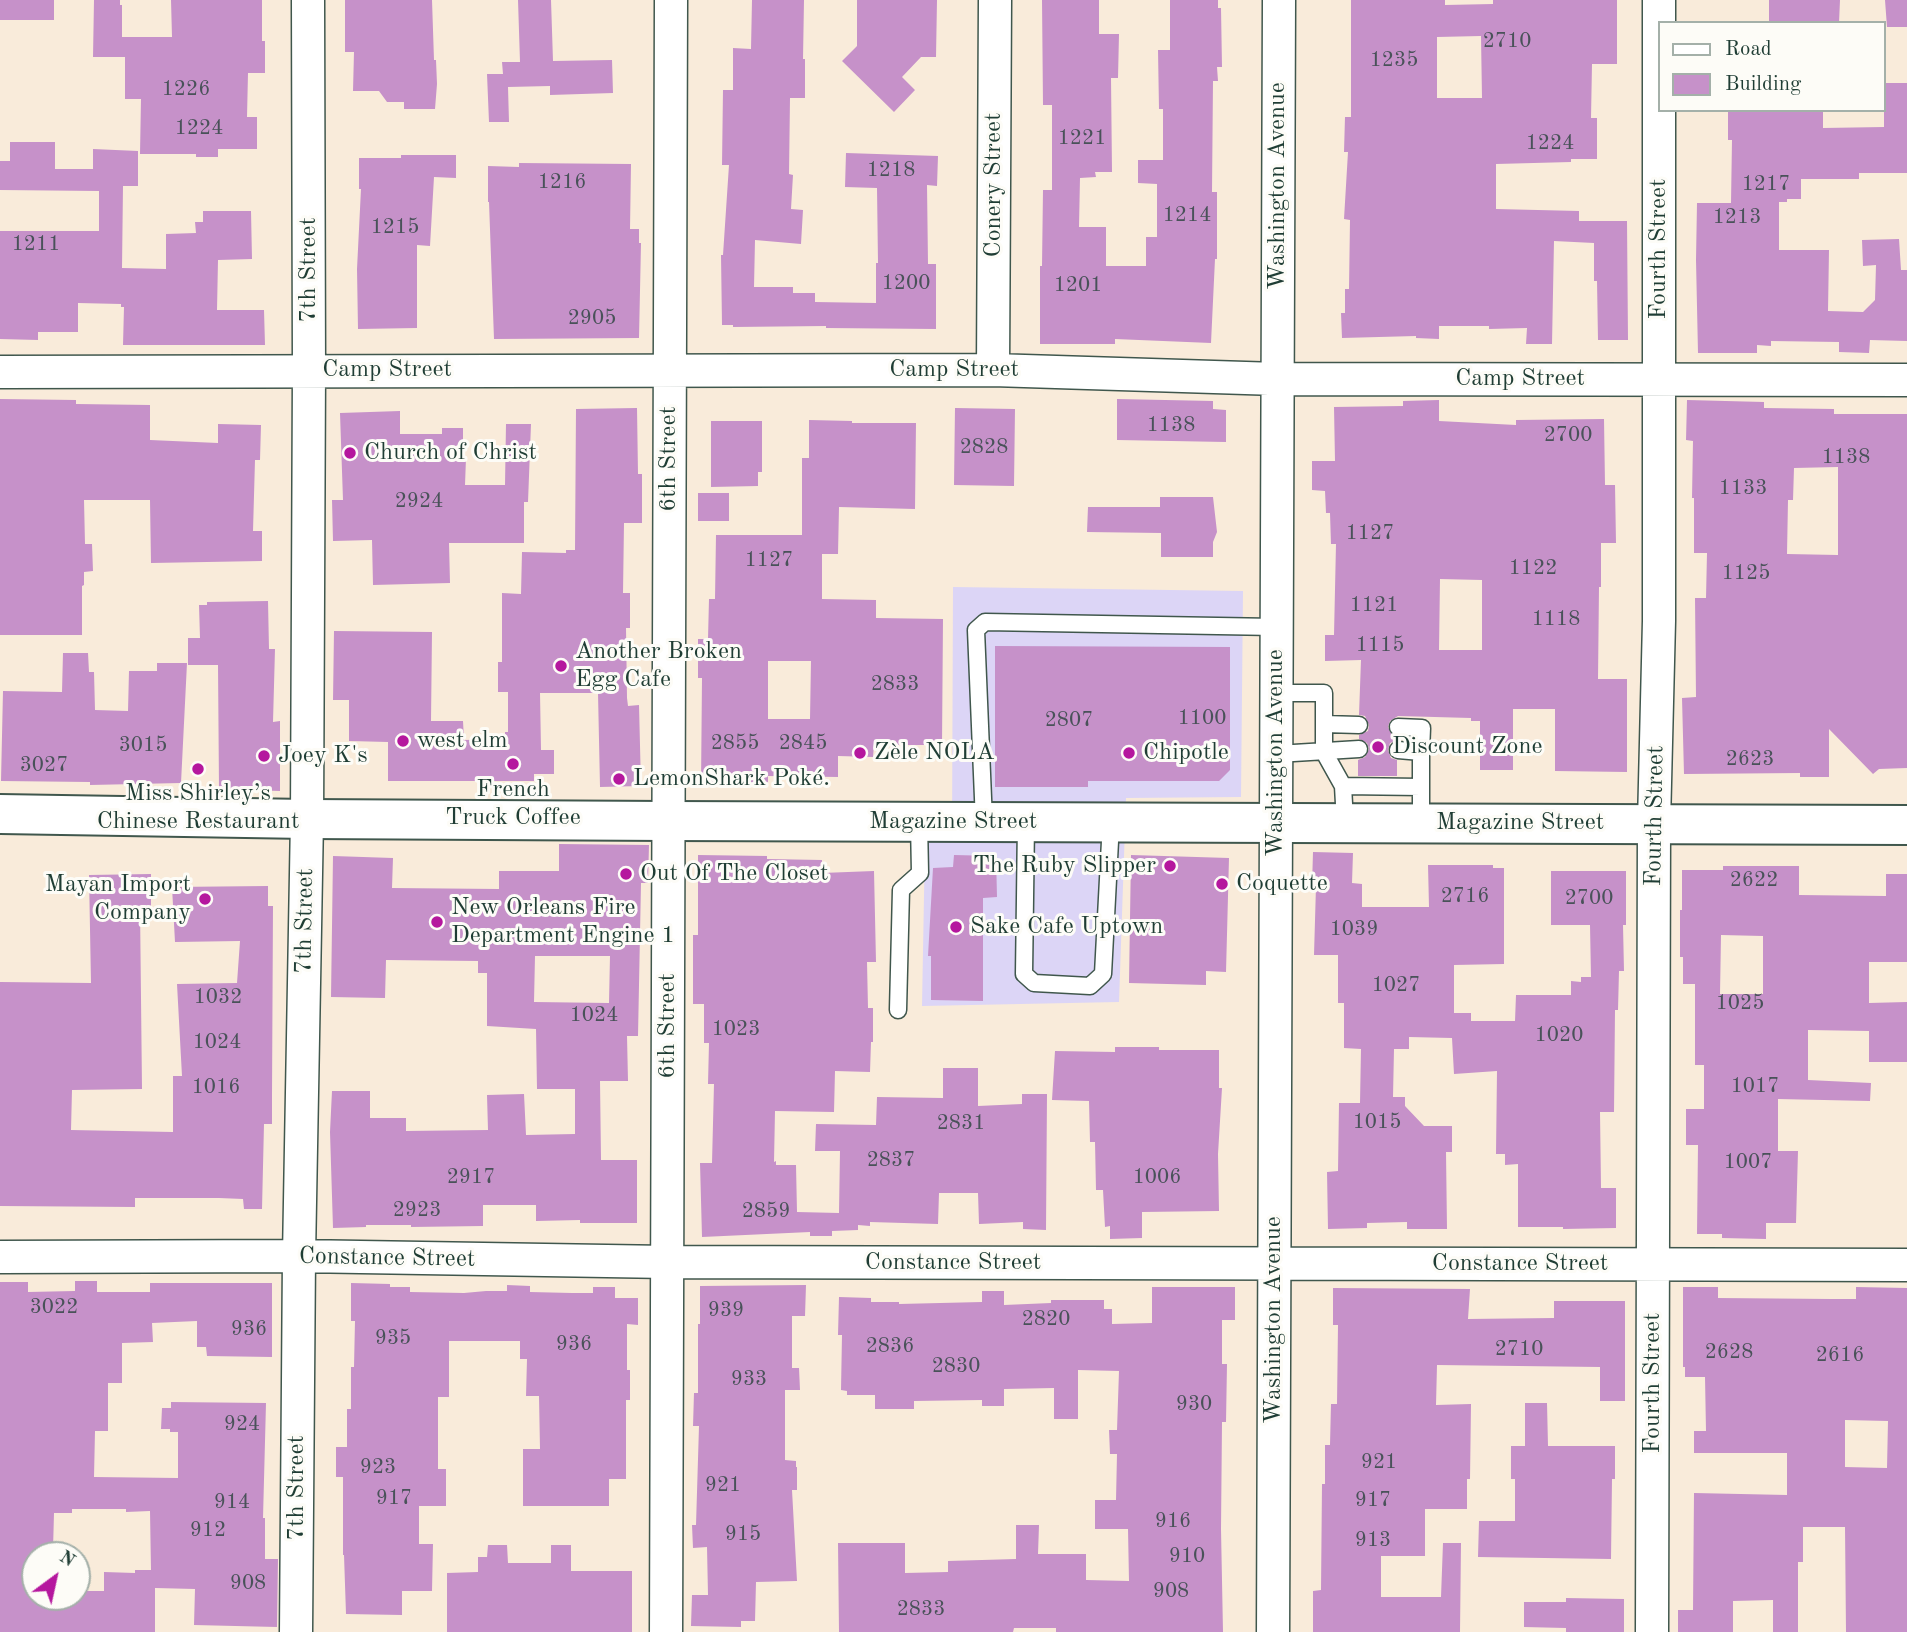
<!DOCTYPE html>
<meta charset="utf-8">
<style>
body{margin:0}
#map{position:relative;width:1907px;height:1632px;overflow:hidden;background:#f9ebda;font-family:"Old Standard TT",serif}
canvas{display:block}
.legend{position:absolute;left:1658px;top:21px;width:228px;height:91px;box-sizing:border-box;background:#fdfcf7;border:2px solid #a4b0a9;margin:0;padding:9px 12px;list-style:none;font-size:21px;color:#1f3d34}
.legend li{display:flex;align-items:center;gap:14px;height:35px}
.legend b{width:35px;border:2px solid #a4b0a9}
.north{position:absolute;left:21px;top:1541px;width:70px;height:70px;box-sizing:border-box;background:#fdfcf7;border:2px solid #a4b0a9;border-radius:50%;rotate:33deg;font-size:19px;font-weight:700;line-height:28px;text-align:center;color:#1f3d34}
.north::after{content:'';display:block;margin:auto;width:24px;height:32px;background:#b5179e;clip-path:polygon(50% 0,100% 100%,50% 72%,0 100%)}
</style>
<div id="map">
<canvas width="1907" height="1632"></canvas>
<ul class="legend">
<li><b style="height:9px;background:#fff"></b>Road</li>
<li><b style="height:19px;background:#c691c9"></b>Building</li>
</ul>
<div class="north">N</div>
</div>
<script>
const ctx = document.querySelector('canvas').getContext('2d');
ctx.lineJoin = 'round';
function fill(path, color) { ctx.fillStyle = color; ctx.fill(path, 'evenodd'); }
function trace(path, color, width, dash) { ctx.strokeStyle = color; ctx.lineWidth = width; ctx.lineCap = dash ? 'butt' : 'round'; ctx.setLineDash(dash || []); ctx.stroke(path); }
function write(font, color, halo, rows, align = 'center') {
  ctx.font = font + ' "Old Standard TT",serif'; ctx.lineWidth = 6; ctx.setLineDash([]); ctx.textBaseline = 'middle'; ctx.strokeStyle = halo; ctx.fillStyle = color; for (const [text, x, y, turn = 0] of rows) {
    ctx.save(); ctx.translate(x, y); ctx.rotate((+turn || 0) * Math.PI / 180); ctx.textAlign = isNaN(turn) ? turn : align; if (halo) ctx.strokeText(text, 0, 0); ctx.fillText(text, 0, 0); ctx.restore();
  }
}
const built = new Path2D(`
 M953,587L1243,591L1241,797L1126,798L1119,1002L922,1006L925,841L952,840Z`);
const building = new Path2D(`
 M0,0H54V20H0Z
 M94,0H120V5H122V37H172L171,0H262V41H265V73H248L247,117H257V149H218V157H196V154H140L141,99H125V57H93Z
 M345,0H432L434,60H436L437,84L435,109H404V102H387L379,91H353L354,52H345Z
 M518,0H551L553,61L612,60L613,93L550,95V86L508,87L509,122H489L487,74H503L502,62H520Z
 M752,0H804L803,59H805V98H790L789,174L793,175L791,209L803,210L801,244L755,240L754,287H793V293H815V302L876,303V263H878L877,188L845,187L846,153L938,156L937,186L927,185L928,264H936V329L826,328V326L733,327V325H722L721,255H723L729,165H722L723,90H733V48L751,49Z
 M857,0H937L936,57H921L902,77L915,90L894,112L842,61L857,46Z
 M1042,0H1099V34H1119L1118,78H1111L1112,172H1095L1096,177L1080,178L1079,227H1106V266H1146V237H1157V184L1138,183V160H1163V109H1159L1158,50H1170V0H1218V8H1221L1222,67H1217L1218,81H1213L1212,192H1217V259H1215L1211,343L1115,339V344H1040V266H1042L1043,190H1052V105H1043Z
 M1351,0H1445V5L1493,4V0H1617V64H1592L1591,118H1597V159H1571V162L1496,164V209L1579,211V221H1627L1628,340H1598L1597,281H1594V243L1554,241L1552,344H1526L1527,328L1489,329V326H1439V339L1416,338V336L1342,338L1341,313H1345V289H1349L1350,220L1344,219L1348,152H1344L1345,117H1351ZM1481,36L1482,98H1437V37Z
 M1769,0H1840L1839,23H1769Z
 M1885,0H1907V27H1887Z
 M1884,83H1907V173H1859V179H1801V199H1787V202H1779V250H1829L1828,311L1863,312L1875,300L1876,265L1863,266L1862,240L1899,239L1901,270H1907V341L1870,340L1869,353L1839,352V342L1771,341V346L1757,345V353H1698L1696,260L1697,203H1731L1732,140H1728V110H1823V128L1884,127Z
 M10,142H55V169H93V149L138,151V186H123L122,268L166,269V234L196,233L195,222H203V211H251L252,259L218,260L217,310H264L265,345H123L124,307H121V304L78,303V332H38V340L0,339V231H99V191L0,190V161H10Z
 M401,155H456V178L434,177L430,246L417,245V328L358,329L357,269L361,189H359V158H401Z
 M519,163L631,164L630,229H639V243H641L639,338L494,339L489,202H488V166L519,167Z
 M0,399L76,400V404L150,405V440L218,443V424L261,425L260,460H255L253,531H262V561L151,563L150,500H84L85,544H92L93,571L84,572V585L82,586V635H0Z
 M1117,399L1213,401V409L1226,410V442L1117,440Z
 M1439,400V421L1516,425V420L1604,419L1605,485H1615L1616,543H1601V587H1599L1598,679H1627V772L1555,771V709H1513V770H1480V721H1471V718L1398,716L1390,721L1388,727L1392,735L1398,738V740L1390,743L1388,750L1391,758L1397,760V776H1358V760L1365,757L1369,749L1367,743L1359,739V735L1368,731L1369,725L1365,716L1359,715L1361,660L1325,661V635H1334L1336,544H1331L1330,513H1326L1325,491L1312,490V461H1335L1334,407L1403,406V401ZM1440,579L1482,580V650H1439Z
 M1687,400L1764,402V408L1834,409V414H1907V768L1879,769L1873,774L1829,729V777H1800V773L1684,774L1682,698L1696,697L1695,598H1706L1707,553H1694V498H1692L1693,441L1686,440ZM1838,467V555L1787,554L1788,500H1793L1794,468Z
 M637,408L638,474H642V523H624L623,593H630V628H626L627,698L628,706L639,705L641,786L600,787L598,693H540L541,750H554V774H534V781H388V742L349,741V700H333L334,631L432,632L431,721H463L464,740L505,739V732H508V692H498V662H502V593L521,594L522,552L566,553V550H575L576,409Z
 M955,408L1015,409L1014,486L954,485Z
 M400,411V434H442V428H463V458H466L465,485H505L506,424H531L528,502H524V543H449L450,583L373,585L372,540L333,541L332,500H343L340,413Z
 M809,420L852,421V423H916L915,509L839,507L838,554H822V599L876,600V618L943,619L942,745H874L873,757L838,756V777L768,776V786L701,785L702,678H698V639H708L709,599H715L716,535H802V458H809ZM768,661H811L810,719H768Z
 M711,421H762V472H758V486L711,487Z
 M698,493H729V521H698Z
 M1160,497H1213L1217,532L1213,542V557H1161V533L1087,532L1088,507H1160Z
 M268,601L269,649H275L273,722L280,721V791L219,789L218,665H188V638H200L199,605H207V602Z
 M995,646L1230,647V770L1219,781H1088V787H995Z
 M63,653H88L89,672H94L95,710L128,711L129,671H157V663H187L181,783L90,785V782L1,781L3,691L62,692Z
 M559,844L649,845L648,883H641L638,1036H627L628,1081H600L601,1160H637V1223H580V1220L536,1221V1205H483V1226L411,1227V1225H366V1227L333,1228L330,1132L332,1091H370V1118H406V1131L488,1130L487,1095L524,1094L526,1135L575,1134V1089H537L536,1029L487,1026V973H478V961L386,960L385,998L331,997L333,856L393,858L392,888L499,889V871H559ZM535,956H610L609,1003L534,1002Z
 M1313,852L1353,853L1352,883L1362,884V907H1429L1428,865H1493V868H1504V964L1454,965V1013H1471V1021H1515L1516,995H1571V981L1581,982V977H1591L1590,925H1551V871H1626V925H1623L1624,971H1619L1618,1010H1615L1614,1112H1600L1601,1188H1616V1228L1563,1229V1227H1518V1164L1505,1165V1154H1496L1497,1071L1454,1074L1452,1038L1409,1037V1049H1394L1393,1097H1405V1106L1424,1126H1452V1152H1446L1447,1229H1407V1222L1367,1223V1228L1328,1229L1327,1172L1338,1171L1339,1103H1360L1361,1049L1344,1048V1003H1338V955H1314L1316,886H1312Z
 M698,855L767,856V859L822,860V873L874,871L876,962H867L868,1008H873V1042H871L870,1072L835,1071L834,1112L775,1111L774,1162L776,1161V1165H796L797,1212L839,1213L840,1151H815L816,1124L876,1125L877,1097L943,1098V1068H978V1106L1022,1104V1094H1047L1046,1230L1023,1229V1222L979,1224L978,1193H939L938,1224L870,1222V1226L858,1225V1230L832,1231V1236H810V1232L702,1237L700,1163H712L714,1084H708L709,1043H704V1004H693V935H698Z
 M954,855L996,856L997,897L983,898V1001L931,1000V956H928L933,868L953,867Z
 M1131,855L1229,858L1226,972L1206,971V985L1129,983Z
 M1723,866H1799V895L1886,896V874H1907V962H1869V1003L1907,1002V1062H1869V1031L1808,1030V1080L1871,1083L1870,1101L1778,1099V1151H1798L1796,1223H1766V1239L1722,1238V1234H1697L1698,1145H1686V1109H1704V1065H1695V984H1683V957H1680V910H1682V870H1723ZM1721,935L1763,936V994H1720Z
 M151,874V906L140,907L142,1089L72,1090L71,1130L173,1132V1076H182L177,984L237,983L240,941L175,942L172,887L268,886V906H273L272,1095V1124H264L262,1209H244L243,1199L219,1198H135V1207L0,1206V982L91,983L89,875Z
 M1115,1047H1159V1050H1219V1088H1222L1218,1154L1219,1211L1142,1212V1238L1110,1239V1226L1105,1227L1103,1190H1096L1095,1142H1090L1089,1101L1052,1100L1055,1051L1115,1052Z
 M75,1281H97V1292H150V1283H272V1357L207,1356L206,1347H197V1321L152,1323L153,1342L122,1343V1383H108V1431H95L94,1477L178,1478V1432H170V1429H161L162,1408H171V1402L266,1403L263,1518H265V1559H278L277,1627L194,1625L195,1589L155,1588V1632H0V1282H28V1292L75,1291ZM72,1509H126V1512L150,1511L151,1570H135V1573L104,1572V1591H77V1597H35V1550H53L54,1513H72Z
 M351,1283L390,1284V1287H410V1292L464,1293L486,1291H507V1285L530,1286V1292L572,1293H593V1287H615V1298H638V1325L627,1324V1370H630V1400H626V1479H609V1506H523V1449H540L539,1396H526L527,1359H520V1341H449V1397H438V1469H446V1506H419V1544H433L432,1591H402V1615L346,1614L344,1555H343V1477H336V1447H347V1409H351V1367H354L355,1321H351Z
 M806,1285L805,1316H792V1368H799L800,1390H785V1460L796,1461V1467H797V1490H792L797,1581L756,1582L755,1621H741V1627L691,1626L692,1595H708L707,1547L693,1548L692,1525H696L699,1426H693L694,1393H698V1324H700V1286Z
 M1152,1287H1235V1320H1222V1364H1227L1226,1422H1222L1221,1529L1223,1632H1056V1628H1014L1013,1632H839L838,1543H905V1573L948,1572V1561L1016,1559V1525H1039L1038,1554H1086V1580L1129,1581L1128,1529H1095V1500H1116L1117,1454H1110L1109,1430H1117L1119,1371L1078,1370V1419H1054V1388L1004,1389V1406H982V1400L914,1401V1409H875V1395H847V1391L841,1390L842,1335H838L839,1297L871,1298V1302H899V1304L982,1302V1291H1004V1305L1051,1303V1300H1104V1309H1112V1324L1152,1323Z
 M1683,1287H1718V1298L1831,1299H1856V1287L1907,1288V1632H1846L1845,1527H1803V1562H1798V1632H1773V1600L1733,1601V1632H1678V1610H1693L1694,1493L1787,1495V1453H1694V1431H1706L1705,1377H1685V1367H1683ZM1845,1420L1888,1421L1887,1468L1845,1467Z
 M1333,1288L1470,1289L1468,1319L1554,1318V1301H1625V1401H1600V1367L1437,1365L1436,1405L1471,1404L1470,1479H1467V1509H1425V1556H1381V1597H1441L1443,1543H1461L1460,1632H1313V1591L1321,1590L1322,1484H1325V1445H1330L1331,1404H1337L1338,1325H1333Z
 M1525,1403H1547L1548,1446H1615V1479H1612L1611,1559L1478,1557L1479,1521H1515V1479H1511V1446H1525Z
 M488,1545H507L508,1563H551V1545H571V1571H632V1632H447V1573L478,1572V1557H487Z
 M1566,1598L1624,1599V1632H1566V1628L1524,1627V1602H1566Z`);
const lane = new Path2D(`
 M1277,693H1324V724
 M1398,727L1422,728L1421,752
 M1398,750L1421,752V823
 M1277,754L1359,749
 M1343,786L1421,787
 M984,822L976,630L985,622L1276,627
 M1026,822L1024,974L1034,983L1090,986L1103,974L1111,822
 M1345,822L1343,786L1324,752V724L1359,725
 M898,1010L901,890L920,873L919,822`);
const street = new Path2D(`
 M993,370L995,0
 M0,372L993,370L1277,379L1907,380
 M0,1257L299,1256L668,1262L1907,1265
 M296,1632L299,1256L307,819L309,370L308,0
 M666,1632L671,0
 M1273,1632L1279,0
 M1652,1632L1654,823L1659,621V0`);
const secondary = new Path2D(`
 M0,814L307,819L667,821L1907,825`);
const markers = [
 [350,453,7,"#b5179e"],
 [561,666,7,"#b5179e"],
 [403,741,7,"#b5179e"],
 [1378,747,7,"#b5179e"],
 [860,753,7,"#b5179e"],
 [1129,753,7,"#b5179e"],
 [264,756,7,"#b5179e"],
 [513,764,7,"#b5179e"],
 [198,769,7,"#b5179e"],
 [619,779,7,"#b5179e"],
 [1170,866,7,"#b5179e"],
 [626,874,7,"#b5179e"],
 [1222,884,7,"#b5179e"],
 [205,899,7,"#b5179e"],
 [437,922,7,"#b5179e"],
 [956,927,7,"#b5179e"]
];
const numberNames = [
 ["2710",1507,41],
 ["1235",1394,60],
 ["1226",186,89],
 ["1224",199,128],
 ["1221",1082,138],
 ["1224",1550,143],
 ["1218",891,170],
 ["1216",562,182],
 ["1217",1766,184],
 ["1214",1187,215],
 ["1213",1737,217],
 ["1215",395,227],
 ["1211",36,244],
 ["1200",906,283],
 ["1201",1078,285],
 ["2905",592,318],
 ["1138",1171,425],
 ["2700",1568,435],
 ["2828",984,447],
 ["1138",1846,457],
 ["1133",1743,488],
 ["2924",419,501],
 ["1127",1370,533],
 ["1127",769,560],
 ["1122",1533,568],
 ["1125",1746,573],
 ["1121",1374,605],
 ["1118",1556,619],
 ["1115",1380,645],
 ["2833",895,684],
 ["1100",1202,718],
 ["2807",1069,720],
 ["2855",735,743],
 ["2845",803,743],
 ["3015",143,745],
 ["2623",1750,759],
 ["3027",44,765],
 ["2622",1754,880],
 ["2716",1465,896],
 ["2700",1589,898],
 ["1039",1354,929],
 ["1027",1396,985],
 ["1032",218,997],
 ["1025",1740,1003],
 ["1024",594,1015],
 ["1023",736,1029],
 ["1020",1559,1035],
 ["1024",217,1042],
 ["1017",1755,1086],
 ["1016",216,1087],
 ["1015",1377,1122],
 ["2831",961,1123],
 ["2837",891,1160],
 ["1007",1748,1162],
 ["2917",471,1177],
 ["1006",1157,1177],
 ["2923",417,1210],
 ["2859",766,1211],
 ["3022",54,1307],
 ["939",726,1310],
 ["2820",1046,1319],
 ["936",249,1329],
 ["935",393,1338],
 ["936",574,1344],
 ["2836",890,1346],
 ["2710",1519,1349],
 ["2628",1729,1352],
 ["2616",1840,1355],
 ["2830",956,1366],
 ["933",749,1379],
 ["930",1194,1404],
 ["924",242,1424],
 ["921",1379,1462],
 ["923",378,1467],
 ["921",723,1485],
 ["917",394,1498],
 ["917",1373,1500],
 ["914",232,1502],
 ["916",1173,1521],
 ["912",208,1530],
 ["915",743,1534],
 ["913",1373,1540],
 ["910",1187,1556],
 ["908",248,1583],
 ["908",1171,1591],
 ["2833",921,1609]
];
const streetNames = [
 ["Conery Street",994,185,-90],
 ["Washington Avenue",1278,186,-90],
 ["Fourth Street",1659,249,-90],
 ["7th Street",309,270,-90],
 ["Camp Street",387,370],
 ["Camp Street",954,370],
 ["Camp Street",1520,379],
 ["6th Street",669,459,-90],
 ["Washington Avenue",1276,753,-90],
 ["Fourth Street",1655,816,-89],
 ["Magazine Street",953,822],
 ["Magazine Street",1520,823],
 ["7th Street",305,921,-89],
 ["6th Street",668,1026,-90],
 ["Constance Street",387,1258,1],
 ["Constance Street",953,1263],
 ["Constance Street",1520,1264],
 ["Washington Avenue",1274,1320,-90],
 ["Fourth Street",1653,1383,-90],
 ["7th Street",297,1488,-90]
];
const poiNames = [
 ["Church of Christ",364,453],
 ["Another Broken",575,652],
 ["Egg Cafe",575,680],
 ["west elm",417,741],
 ["Discount Zone",1392,747],
 ["Zèle NOLA",874,753],
 ["Chipotle",1143,753],
 ["Joey K's",278,756],
 ["LemonShark Poké.",633,779],
 ["French",513,790,"center"],
 ["Truck Coffee",513,818,"center"],
 ["Miss Shirley’s",198,794,"center"],
 ["Chinese Restaurant",198,822,"center"],
 ["The Ruby Slipper",1156,866,"right"],
 ["Out Of The Closet",640,874],
 ["Coquette",1236,884],
 ["Mayan Import",191,885,"right"],
 ["Company",191,913,"right"],
 ["New Orleans Fire",451,908],
 ["Department Engine 1",451,936],
 ["Sake Cafe Uptown",970,927]
];
fill(built, '#dcd5f6');
fill(building, '#c691c9');
trace(lane, '#40574d', 19);
trace(street, '#40574d', 35);
trace(secondary, '#40574d', 42);
trace(lane, '#fff', 16);
trace(street, '#fff', 32);
trace(secondary, '#fff', 38);
for (const [x, y, r, color] of markers) { const dot = new Path2D(); dot.arc(x, y, r, 0, 2 * Math.PI); ctx.fillStyle = color; ctx.fill(dot); trace(dot, '#fdfcf7', 2.5); }
write('21px', '#495259', null, numberNames);
write('24px', '#1f3d34', '#fdfcf7', streetNames);
write('24px', '#1f3d34', '#fdfcf7', poiNames, 'left');
</script>
